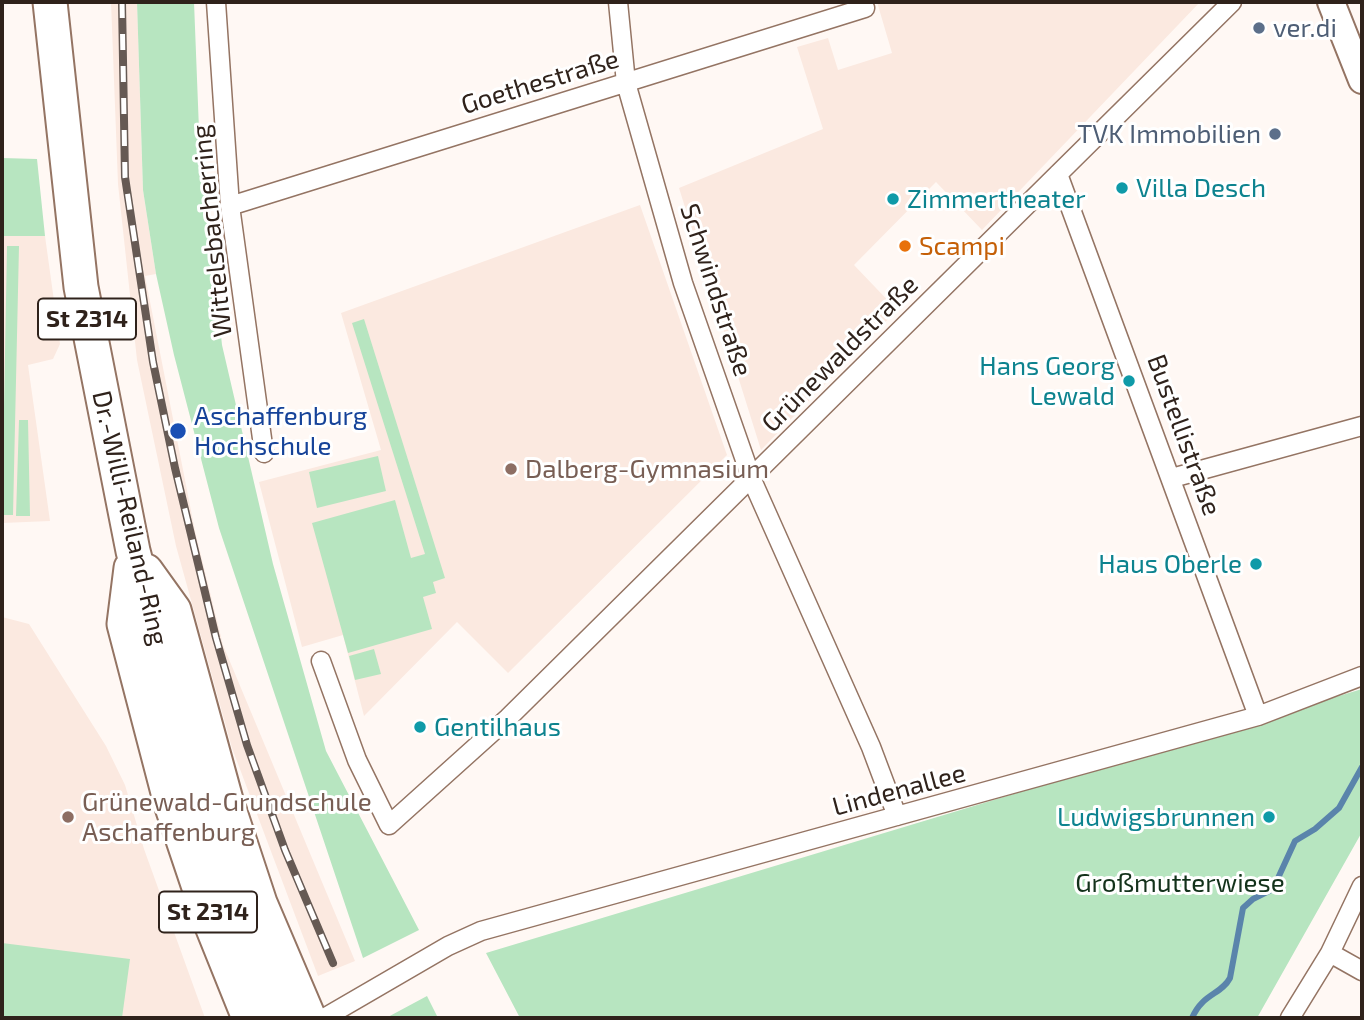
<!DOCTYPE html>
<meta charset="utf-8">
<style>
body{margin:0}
#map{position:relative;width:1364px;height:1020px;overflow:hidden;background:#fff8f4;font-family:"Exo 2",sans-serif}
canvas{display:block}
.frame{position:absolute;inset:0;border:4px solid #2f221b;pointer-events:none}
</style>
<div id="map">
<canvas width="1364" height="1020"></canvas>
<div class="frame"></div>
</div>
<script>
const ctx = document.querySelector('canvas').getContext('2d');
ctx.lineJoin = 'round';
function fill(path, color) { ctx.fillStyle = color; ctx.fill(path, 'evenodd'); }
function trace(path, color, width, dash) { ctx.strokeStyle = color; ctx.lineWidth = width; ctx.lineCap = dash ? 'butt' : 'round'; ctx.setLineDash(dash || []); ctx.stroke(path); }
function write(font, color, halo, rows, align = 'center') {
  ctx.font = font + ' "Exo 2",sans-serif'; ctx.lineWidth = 6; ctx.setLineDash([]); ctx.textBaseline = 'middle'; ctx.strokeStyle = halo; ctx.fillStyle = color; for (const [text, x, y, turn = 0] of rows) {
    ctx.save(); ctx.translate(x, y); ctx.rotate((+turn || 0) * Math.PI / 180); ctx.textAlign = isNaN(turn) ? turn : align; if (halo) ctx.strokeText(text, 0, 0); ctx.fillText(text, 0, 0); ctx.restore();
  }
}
const built = new Path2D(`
 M111,2H137L143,190L156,274L145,276L195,531L223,645L355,961L318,976L232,748L176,546L137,360L118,184Z
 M877,2H1200L982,230L936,182L854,265L897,310L761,450L679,188L823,129L797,47L828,38L838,70L892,53Z
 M640,205L727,455L508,673L457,622L364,716L343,635L302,647L259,482L381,450L341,313Z
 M4,236H45L60,344L53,359L28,365L50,521L2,523Z
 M2,617L29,624L106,746L125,785L144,849L205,1018H2Z`);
const green = new Path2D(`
 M137,2H194L199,130L222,345L273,564L326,751L419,930L363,958L219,528L174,355L156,274L143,190Z
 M2,158L37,159L45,236H2Z
 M7,246H19L13,515H2Z
 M364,319L445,578L433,582L436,593L423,597L432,629L348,653L312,523L395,500L411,558L425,554L352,323Z
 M19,420H28L30,516H16Z
 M378,456L386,491L317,508L309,472Z
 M374,649L381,674L355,680L349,656Z
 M1362,689V832L1257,1018H520L486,953Z
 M2,943L130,959L122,1018H2Z
 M427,996L438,1018H386Z`);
const stream = new Path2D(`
 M1192,1018C1203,993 1221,995 1230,978L1243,908L1253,899L1273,889L1295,841L1315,829L1339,808L1362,767`);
const street = new Path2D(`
 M216,2L230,206L264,453
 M618,2L626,83L683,283L752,480L871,747L897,816
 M1058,174L1258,716
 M230,206L865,8
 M1172,478L1362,426
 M321,661L357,760L389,825L508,718L1232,2
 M1330,953L1362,971
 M324,1018L448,946L481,931L1258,716L1362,676
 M1290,1018L1330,953L1362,886`);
const secondary = new Path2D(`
 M1331,2L1362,80`);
const highway = new Path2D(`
 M50,2L81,287L133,551L196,790L229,896L280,1018
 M131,568L124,624L171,804L212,926L249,1018
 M146,571L174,610L226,800L260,903L309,1018`);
const rail = new Path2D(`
 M122,2L125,177L153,362L175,468L216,638L247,745L285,850L333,963`);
const markers = [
 [1259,28,7,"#5c6f8a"],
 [1275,134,7,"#5c6f8a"],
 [1122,188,7,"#0f9aa8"],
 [893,199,7,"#0f9aa8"],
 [905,246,7,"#e8710a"],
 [1129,381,7,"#0f9aa8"],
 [178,431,9,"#1a4fb4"],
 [511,469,7,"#8d6e63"],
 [1256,564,7,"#0f9aa8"],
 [420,727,7,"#0f9aa8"],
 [68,817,7,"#8d6e63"],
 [1269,817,7,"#0f9aa8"]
];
const shields = [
 [87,319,98],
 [208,912,98]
];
const shieldNames = [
 ["St 2314",87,319],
 ["St 2314",208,912]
];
const serviceNames = [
 ["ver.di",1273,28],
 ["TVK Immobilien",1261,134,"right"]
];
const streetNames = [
 ["Goethestraße",540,82,-17],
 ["Wittelsbacherring",212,231,-96],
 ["Schwindstraße",716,290,72],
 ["Grünewaldstraße",840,354,-45],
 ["Bustellistraße",1184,435,70],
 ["Dr.-Willi-Reiland-Ring",130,518,77],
 ["Lindenallee",899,790,-15]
];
const cultureNames = [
 ["Villa Desch",1136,188],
 ["Zimmertheater",907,199],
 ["Hans Georg",1115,366,"right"],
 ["Lewald",1115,396,"right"],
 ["Haus Oberle",1242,564,"right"],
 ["Gentilhaus",434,727],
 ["Ludwigsbrunnen",1255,817,"right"]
];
const foodNames = [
 ["Scampi",919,246]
];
const transitNames = [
 ["Aschaffenburg",194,416],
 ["Hochschule",194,446]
];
const educationNames = [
 ["Dalberg-Gymnasium",525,469],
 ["Grünewald-Grundschule",82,802],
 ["Aschaffenburg",82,832]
];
const parkNames = [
 ["Großmutterwiese",1180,883]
];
fill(built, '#fbe9e0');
fill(green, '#b7e5c0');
trace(stream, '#5a84ab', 6);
trace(street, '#947463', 21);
trace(secondary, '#947463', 30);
trace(highway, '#947463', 37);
trace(street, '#fff', 18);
trace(secondary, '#fff', 26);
trace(highway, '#fff', 33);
trace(rail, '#665a54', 8);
trace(rail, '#fff', 5, [16]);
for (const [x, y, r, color] of markers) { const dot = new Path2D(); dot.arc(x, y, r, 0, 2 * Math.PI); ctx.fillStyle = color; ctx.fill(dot); trace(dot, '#fff', 2.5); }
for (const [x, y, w] of shields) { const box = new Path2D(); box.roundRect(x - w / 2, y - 20.5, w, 41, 5); ctx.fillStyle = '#fff'; ctx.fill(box); trace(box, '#2f221b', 2); }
write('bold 24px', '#2f221b', null, shieldNames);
write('26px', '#4e5e75', '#fff', serviceNames, 'left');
write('26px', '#2f221b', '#fff', streetNames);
write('26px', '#0d838f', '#fff', cultureNames, 'left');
write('26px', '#c56008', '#fff', foodNames, 'left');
write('26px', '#164399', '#fff', transitNames, 'left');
write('26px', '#785e54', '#fff', educationNames, 'left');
write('26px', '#13321b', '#fff', parkNames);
</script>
